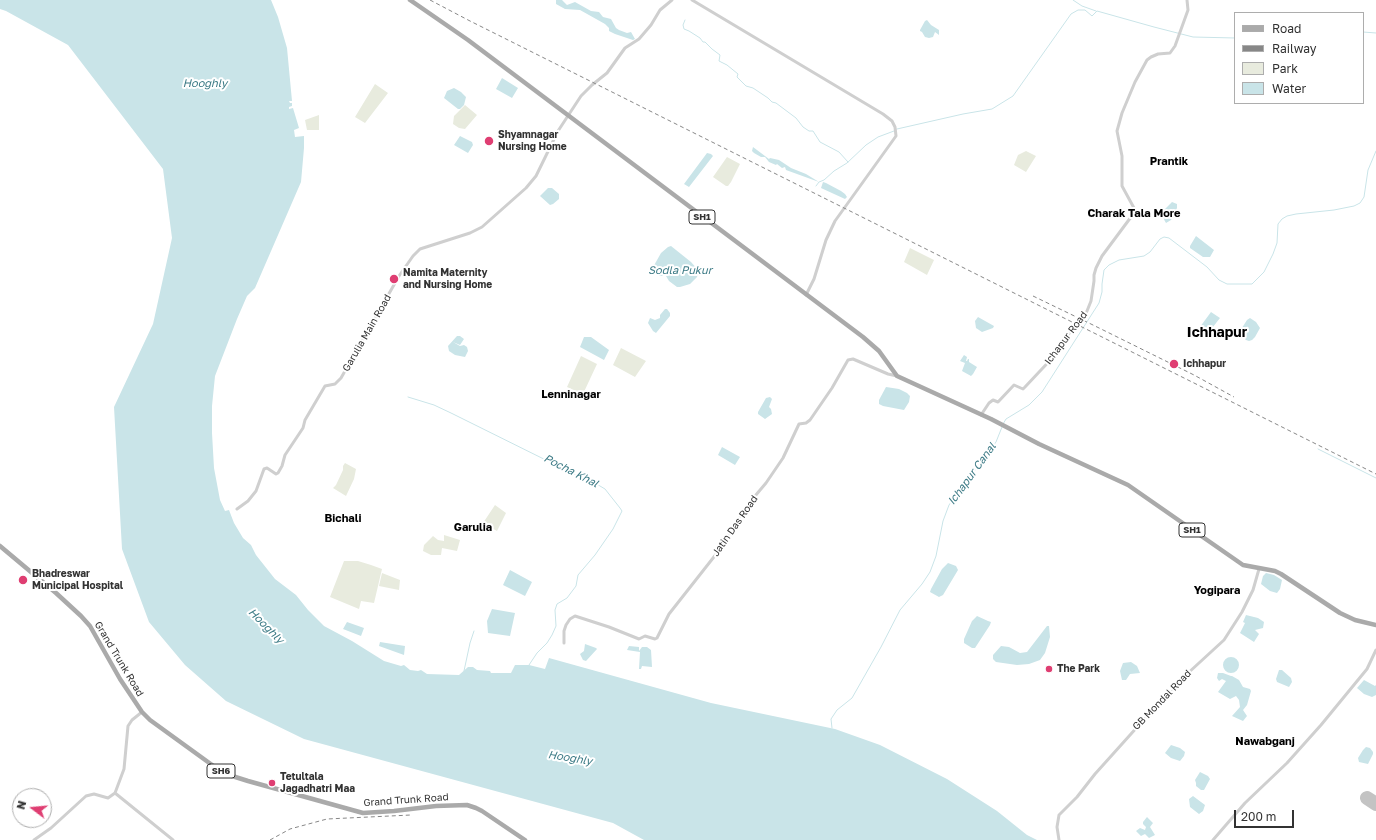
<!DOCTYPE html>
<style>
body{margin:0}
#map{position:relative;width:1376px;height:840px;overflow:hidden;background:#fff;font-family:"Golos Text",sans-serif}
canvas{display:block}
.legend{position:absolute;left:1234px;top:12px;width:130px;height:92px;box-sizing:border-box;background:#fff;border:1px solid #adadad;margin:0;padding:5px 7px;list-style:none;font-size:12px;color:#323232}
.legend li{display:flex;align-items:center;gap:8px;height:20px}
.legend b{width:20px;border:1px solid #adadad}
.north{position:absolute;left:12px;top:788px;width:40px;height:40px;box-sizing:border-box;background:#fff;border:1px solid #adadad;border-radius:50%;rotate:286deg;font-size:11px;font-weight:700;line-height:16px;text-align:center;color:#323232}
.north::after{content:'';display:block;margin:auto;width:14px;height:18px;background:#df3e72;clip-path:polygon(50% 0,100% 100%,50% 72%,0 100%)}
.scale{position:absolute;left:1234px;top:810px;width:60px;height:18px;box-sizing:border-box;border:2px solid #323232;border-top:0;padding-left:5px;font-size:12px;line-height:14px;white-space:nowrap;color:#323232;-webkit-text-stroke:3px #fff;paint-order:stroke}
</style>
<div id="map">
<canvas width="1376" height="840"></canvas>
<ul class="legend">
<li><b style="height:5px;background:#aaa"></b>Road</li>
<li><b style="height:5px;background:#878787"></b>Railway</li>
<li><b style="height:11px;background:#e8ebde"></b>Park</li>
<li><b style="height:11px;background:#c9e4e8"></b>Water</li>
</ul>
<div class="north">N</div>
<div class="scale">200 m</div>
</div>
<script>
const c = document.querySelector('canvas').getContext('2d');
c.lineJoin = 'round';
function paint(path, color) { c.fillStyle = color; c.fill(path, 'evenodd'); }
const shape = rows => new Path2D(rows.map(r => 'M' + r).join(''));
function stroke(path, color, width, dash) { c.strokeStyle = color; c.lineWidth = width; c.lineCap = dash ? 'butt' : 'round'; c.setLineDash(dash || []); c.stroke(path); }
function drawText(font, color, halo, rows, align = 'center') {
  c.font = font + ' "Golos Text",sans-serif'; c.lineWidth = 4; c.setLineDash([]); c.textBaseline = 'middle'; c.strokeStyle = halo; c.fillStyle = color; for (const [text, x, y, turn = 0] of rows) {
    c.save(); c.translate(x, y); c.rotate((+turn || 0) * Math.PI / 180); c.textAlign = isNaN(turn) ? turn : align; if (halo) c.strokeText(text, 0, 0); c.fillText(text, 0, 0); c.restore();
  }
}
const green = shape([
 [375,84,388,93,365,123,355,117],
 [465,105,477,115,465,129,459,128,453,124,454,116],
 [319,115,319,130,307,130,305,120],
 [1026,151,1036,156,1026,172,1014,165,1018,155],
 [727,157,740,164,731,182,728,186,726,186,713,177],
 [910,248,934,260,927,275,904,262],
 [621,348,646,361,635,377,613,365],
 [581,356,597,364,583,394,567,387],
 [345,463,356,469,354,479,346,496,333,488,336,485,343,470,343,466],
 [495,505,506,513,497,531,483,523],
 [444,535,460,540,457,551,442,548,441,555,431,555,423,551,424,545,433,536,438,540,444,541],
 [344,561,358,561,371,565,382,569,374,603,361,601,359,609,330,597],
 [382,573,400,580,399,590,379,586]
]);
const water = shape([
 [0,0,271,0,278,17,287,48,292,101,289,101,290,103,292,103,292,106,289,107,289,109,293,108,299,128,294,130,295,137,304,136,304,148,301,182,255,288,247,296,237,319,215,376,212,406,212,433,214,468,220,500,225,511,229,510,234,523,243,538,251,545,256,555,275,579,296,595,308,610,324,626,352,641,384,661,401,666,404,665,410,670,418,671,421,670,427,674,459,675,468,667,473,667,477,670,490,671,491,673,511,673,515,665,529,665,545,669,549,658,711,703,835,729,880,745,947,779,997,811,1027,835,1037,840,644,840,613,823,304,739,226,701,185,665,149,622,122,549,114,407,153,324,172,238,163,169,68,45,6,11,0,9],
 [556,0,562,0,567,5,575,2,591,11,599,12,603,17,611,19,616,28,619,30,627,33,631,32,635,39,633,40,615,34,609,31,609,28,605,24,580,10,565,9,556,4],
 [927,20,931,25,939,30,939,35,935,32,933,37,929,38,925,37,922,32,920,31,920,30,925,21],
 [502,78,518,88,512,98,496,89],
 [454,88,461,92,466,97,464,105,460,109,458,109,444,98,447,91],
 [460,136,472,142,473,145,468,153,454,145],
 [753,147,769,159,770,158,779,160,791,168,806,174,819,182,786,170,785,167,782,168,777,164,776,165,769,162,765,157,761,157,754,153,752,151],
 [707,153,711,154,713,156,689,187,684,184],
 [823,182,826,183,841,191,845,194,847,197,845,199,821,188],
 [548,188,552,188,559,194,559,199,553,204,550,205,540,196],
 [1172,202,1177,204,1177,208,1171,220,1166,223,1162,216,1165,209],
 [1196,236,1214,250,1210,257,1203,257,1190,248,1190,246],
 [671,246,691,262,699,271,697,277,690,284,680,287,677,287,669,281,666,276,660,276,655,274,652,269,661,253,668,247],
 [665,309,667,309,670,313,670,316,656,333,653,331,648,323,650,318,655,320,660,318,660,315],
 [1211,312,1220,318,1205,337,1197,331],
 [978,317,994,326,993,328,982,332,976,328,975,321],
 [1250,318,1256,322,1260,328,1255,337,1252,340,1249,341,1246,340,1240,334,1240,331,1247,320],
 [457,336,460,336,464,339,460,345,453,342,460,346,464,345,467,347,468,351,465,357,455,355,449,351,448,346],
 [584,337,591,337,609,350,604,360,580,347],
 [964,355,967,357,966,361,967,361,968,359,969,359,969,362,977,367,973,374,971,376,962,371,965,363,960,361],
 [886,387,899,389,907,393,910,396,909,402,904,410,883,406,879,404,879,400],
 [770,397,772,399,769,407,771,409,772,414,765,419,758,414,758,412,766,398],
 [722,447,740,457,735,465,718,455],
 [948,563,956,566,958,570,943,595,939,597,930,592,931,589,942,569],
 [510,570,532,582,525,596,503,585],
 [1266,573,1274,575,1282,580,1280,589,1277,593,1270,591,1261,584,1263,576],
 [492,609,515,613,510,636,488,633,487,621],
 [1246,615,1258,618,1264,622,1263,628,1255,630,1259,634,1254,642,1240,633,1245,623,1243,622],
 [977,616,988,621,991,622,990,625,975,648,972,648,964,643,964,639,972,621],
 [347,622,364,628,361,636,343,629],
 [1047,626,1049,626,1050,637,1045,653,1040,660,1029,664,1017,665,996,662,993,659,993,655,1001,646,1009,647,1020,653,1027,652],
 [380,642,405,646,404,655,379,646],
 [585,644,596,648,597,649,586,661,583,660,580,654,584,651],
 [629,646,639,647,639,651,642,647,647,647,651,650,652,667,642,666,641,669,639,669,640,652,627,650],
 '1223 665a8 8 0 1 1 16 0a8 8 0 1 1-16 0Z',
 [1131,662,1137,666,1140,673,1130,674,1126,680,1122,680,1120,671,1123,663],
 [1279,670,1282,670,1291,678,1292,682,1289,687,1277,682,1276,679],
 [1218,673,1223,673,1231,676,1232,676,1239,680,1243,687,1250,689,1251,691,1247,705,1243,710,1247,716,1243,721,1232,716,1240,707,1239,700,1236,696,1230,699,1218,692,1226,681,1222,679,1219,681,1217,678],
 [1364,680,1375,686,1376,685,1376,695,1372,697,1364,694,1357,688],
 [1171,745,1180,748,1185,752,1184,756,1180,761,1171,758,1165,753],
 [1366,747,1370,748,1373,752,1373,754,1368,764,1359,762,1358,758,1363,750],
 [1200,772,1208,776,1210,779,1204,790,1201,790,1196,786,1196,783,1195,780],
 [1193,796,1205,805,1203,811,1199,814,1190,807,1189,799],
 [1147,817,1153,823,1150,827,1155,835,1149,838,1145,834,1141,836,1136,831,1140,828,1145,830,1146,827,1143,824,1143,822]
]);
const stream = shape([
 [1073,0,1082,6,1096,11],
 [685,20,683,25,684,29,689,31,700,38,703,42,705,42,712,49,720,55,719,61,727,65,738,74,737,77,746,86,753,88,768,98,772,102,776,103,796,118,803,127,809,131,813,131,820,142,839,152,848,162],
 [1363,32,1376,33],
 [897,129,963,114,992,109,1013,96,1071,14,1078,10,1085,10,1092,16,1097,11,1154,27,1193,37,1235,38],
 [816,186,819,182,824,180,834,171,847,163,866,145,878,137,894,131],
 [408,397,434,405,451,413,572,473,595,483,605,489,620,508,622,511,613,529,595,555,578,575,576,586,567,598,557,604,555,610,556,626,552,635,547,643,537,653,529,665],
 [1003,424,1006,419,1029,405,1042,392,1099,303,1102,292,1102,284,1104,270,1109,265,1119,260,1144,256,1150,252,1160,239,1164,237,1169,238,1207,267,1219,280,1227,284,1252,284,1264,272,1273,254,1277,243,1278,224,1282,219,1287,216,1296,214,1334,210,1354,206,1360,203,1364,197,1368,170,1376,151],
 [1318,449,1376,478],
 [464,671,470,643,474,631],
 [832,728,831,719,837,710,852,698,881,647,900,610,922,584,930,572,936,556,943,521,949,505,996,442,1002,427]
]);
const runway = shape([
 [1367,798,1376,804]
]);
const minor = shape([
 [692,0,883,114,892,121,895,127,896,136,891,143,835,221,826,240,814,279,806,295],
 [981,415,989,403,993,400,998,402,1014,385,1023,389,1025,387,1056,354,1070,332,1077,327,1087,311,1091,301,1094,281,1094,275,1096,268,1102,256,1134,213,1134,208,1122,186,1122,156,1117,131,1122,113,1135,82,1147,60,1151,57,1158,54,1170,53,1175,46,1188,10,1187,0],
 [237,509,248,501,256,491,264,469,267,468,276,474,278,473,282,466,285,455,303,428,305,420,325,386,335,384,341,378,399,276,413,256,420,249,470,233,482,227,526,188,536,176,558,131,581,96,592,85,607,73,625,48,639,39,651,25,660,10,672,0],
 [564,643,564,631,566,625,570,619,575,616,609,627,639,639,645,636,655,639,657,638,669,614,717,553,750,502,766,483,783,458,799,424,806,423,810,420,832,388,848,360,853,359,888,374,897,376],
 [115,793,173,840],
 [34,840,51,828,86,796,94,794,108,798,115,793,124,769,128,726,132,720,142,712],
 [1059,840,1057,827,1059,815,1077,797,1095,774,1148,715,1176,688,1187,674,1224,640,1242,612,1253,590,1259,569],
 [1213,840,1245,803,1287,763,1321,725,1367,669,1376,650]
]);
const major = shape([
 [410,0,468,40,863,337,879,351,897,376,991,419,1039,444,1128,485,1243,565,1275,571,1281,574,1340,613,1355,620,1376,625],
 [0,546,56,593,81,616,90,626,120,679,142,712,150,720,219,770,229,775,248,781,363,813,394,811,436,806,467,805,476,808,482,811,525,840]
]);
const rail = shape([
 [430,0,470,21,1376,474],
 [1033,296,1093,325,1194,375,1234,397],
 [270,840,290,829,327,819,411,815]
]);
const markers = [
 [489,141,5,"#df3e72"],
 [394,279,5,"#df3e72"],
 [1174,364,5,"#df3e72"],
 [23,580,5,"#df3e72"],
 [1049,669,4,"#df3e72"],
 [272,783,4,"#df3e72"]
];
const shields = [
 [702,217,26],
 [1192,530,26],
 [221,771,28]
];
const shieldNames = [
 ["SH1",702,217],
 ["SH1",1192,530],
 ["SH6",221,771]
];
const poiNames = [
 ["Shyamnagar",498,135],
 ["Nursing Home",498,147],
 ["Namita Maternity",403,273],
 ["and Nursing Home",403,285],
 ["Ichhapur",1183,364],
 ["Bhadreswar",32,574],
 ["Municipal Hospital",32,586],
 ["The Park",1057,669],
 ["Tetultala",280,777],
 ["Jagadhatri Maa",280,789]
];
const streetNames = [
 ["Garulia Main Road",367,333,-60],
 ["Ichapur Road",1066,338,-53],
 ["Jatin Das Road",735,526,-55],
 ["Grand Trunk Road",119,659,59],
 ["GB Mondal Road",1162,700,-46],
 ["Grand Trunk Road",406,800,-4]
];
const waterNames = [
 ["Hooghly",205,84],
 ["Sodla Pukur",680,271],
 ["Pocha Khal",571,471,27],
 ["Ichapur Canal",972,474,-54],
 ["Hooghly",266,626,45],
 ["Hooghly",570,758,9]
];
const neighbourhoodNames = [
 ["Prantik",1169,162],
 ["Charak Tala More",1134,214],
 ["Lenninagar",571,395],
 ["Bichali",343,519],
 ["Garulia",473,528],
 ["Yogipara",1217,591],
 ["Nawabganj",1265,742]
];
const districtNames = [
 ["Ichhapur",1217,333]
];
paint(green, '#e8ebde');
paint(water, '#c9e4e8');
stroke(stream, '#c9e4e8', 1);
stroke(runway, '#c3c3c3', 14);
stroke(minor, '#cfcfcf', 3);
stroke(major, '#aaa', 4.5);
stroke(rail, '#878787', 1, [4, 3]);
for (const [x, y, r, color] of markers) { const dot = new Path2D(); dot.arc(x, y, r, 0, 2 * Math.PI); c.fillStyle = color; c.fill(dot); stroke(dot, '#fff', 1.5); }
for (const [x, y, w] of shields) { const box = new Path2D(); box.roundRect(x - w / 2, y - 7, w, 14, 3); c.fillStyle = '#fff'; c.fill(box); stroke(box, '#323232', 1); }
drawText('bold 9px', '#323232', null, shieldNames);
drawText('bold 10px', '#323232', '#fff', poiNames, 'left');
drawText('10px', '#323232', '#fff', streetNames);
drawText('italic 11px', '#3d7b86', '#fff', waterNames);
drawText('bold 11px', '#000', '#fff', neighbourhoodNames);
drawText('bold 14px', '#000', '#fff', districtNames);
</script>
